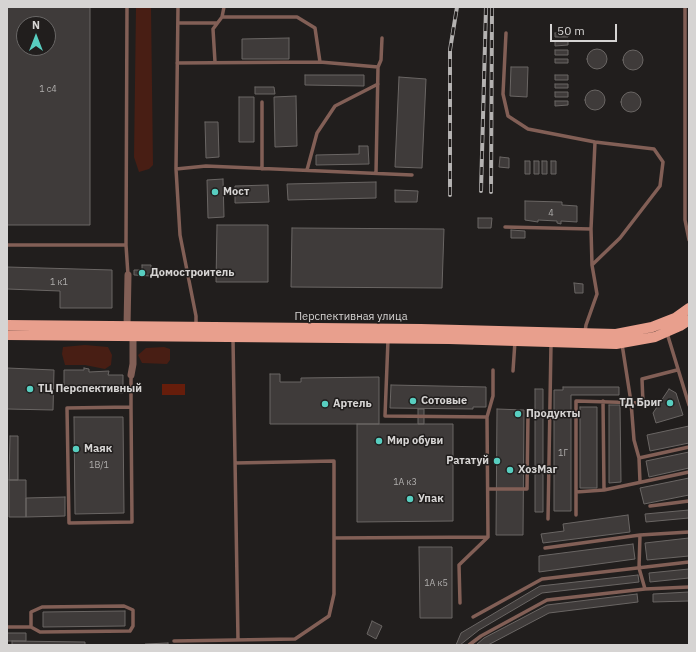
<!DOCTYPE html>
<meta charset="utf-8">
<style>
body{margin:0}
#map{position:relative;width:696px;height:652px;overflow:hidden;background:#211e1d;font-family:"IBM Plex Sans",sans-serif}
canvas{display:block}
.frame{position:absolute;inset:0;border:8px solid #d6d4d3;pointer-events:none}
.north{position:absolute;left:16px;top:16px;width:40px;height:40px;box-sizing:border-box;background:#211e1d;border:1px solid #696766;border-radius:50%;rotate:0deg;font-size:11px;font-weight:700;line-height:16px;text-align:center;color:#d6d4d3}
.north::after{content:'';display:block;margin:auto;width:14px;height:18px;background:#58cec0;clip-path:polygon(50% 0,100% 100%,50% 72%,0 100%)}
.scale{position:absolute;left:550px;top:24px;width:67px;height:18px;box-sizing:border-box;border:2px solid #d6d4d3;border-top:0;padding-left:5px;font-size:12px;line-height:14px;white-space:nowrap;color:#d6d4d3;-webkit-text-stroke:3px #211e1d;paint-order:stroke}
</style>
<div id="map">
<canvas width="696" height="652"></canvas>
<div class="frame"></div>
<div class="north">N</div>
<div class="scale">50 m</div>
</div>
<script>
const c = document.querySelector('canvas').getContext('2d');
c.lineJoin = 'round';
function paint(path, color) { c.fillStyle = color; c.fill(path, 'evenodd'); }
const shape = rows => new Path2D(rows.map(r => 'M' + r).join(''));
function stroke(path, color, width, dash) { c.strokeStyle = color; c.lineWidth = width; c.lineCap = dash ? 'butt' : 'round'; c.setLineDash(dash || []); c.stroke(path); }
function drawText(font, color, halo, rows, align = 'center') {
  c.font = font + ' "IBM Plex Sans",sans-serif'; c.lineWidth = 3; c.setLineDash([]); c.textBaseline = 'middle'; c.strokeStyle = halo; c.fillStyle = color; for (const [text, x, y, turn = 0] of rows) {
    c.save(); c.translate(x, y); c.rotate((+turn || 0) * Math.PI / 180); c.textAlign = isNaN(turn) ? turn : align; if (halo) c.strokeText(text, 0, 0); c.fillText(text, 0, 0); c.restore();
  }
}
const green = shape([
 [136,7,151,7,153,165,149,169,139,172,134,157],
 [85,345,108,347,112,355,111,365,105,369,85,365,65,365,62,354,63,347],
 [164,347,170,349,170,360,167,364,142,363,138,355,146,348]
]);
const water = shape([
 [162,384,185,384,185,395,162,395]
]);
const building = shape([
 [7,7,90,7,90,225,7,225,7,7],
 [24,24,48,24,48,48,24,48,24,24],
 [555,33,568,33,568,37,555,37,555,33],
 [289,38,289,59,242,59,242,39,289,38],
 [555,41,568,41,568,45,555,46,555,41],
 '587 59a10 10 0 1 1 20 0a10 10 0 1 1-20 0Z',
 '623 60a10 10 0 1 1 20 0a10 10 0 1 1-20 0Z',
 [555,50,568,50,568,55,555,55,555,50],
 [555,59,568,59,568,63,555,63,555,59],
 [511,67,528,67,527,97,510,96,511,67],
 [305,75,364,75,364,86,305,85,305,75],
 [555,75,568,75,568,80,555,80,555,75],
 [399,77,426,79,422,168,395,167,399,77],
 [555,84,568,84,568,88,555,88,555,84],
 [255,87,274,87,275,94,255,94,255,87],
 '585 100a10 10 0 1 1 20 0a10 10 0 1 1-20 0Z',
 '621 102a10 10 0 1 1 20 0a10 10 0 1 1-20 0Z',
 [555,92,568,92,568,97,555,97,555,92],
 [296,96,297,146,275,147,274,97,296,96],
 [239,97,254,97,254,142,239,142,239,97],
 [555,101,568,101,568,105,555,106,555,101],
 [205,122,218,122,219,157,206,158,205,122],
 [359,146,368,146,369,164,316,165,316,155,359,154,359,146],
 [500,157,509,158,509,168,499,167,500,157],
 [525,161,530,161,530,174,525,174,525,161],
 [534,161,539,161,539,174,534,174,534,161],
 [542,161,547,161,547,174,542,174,542,161],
 [551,161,556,161,556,174,551,174,551,161],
 [223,179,224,217,208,218,207,180,223,179],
 [376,182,376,198,288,200,287,184,376,182],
 [268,185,269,202,235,203,235,186,268,185],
 [395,190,418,191,417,202,395,202,395,190],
 [525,201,562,202,562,205,577,206,577,222,561,221,561,224,557,223,557,221,538,220,538,222,525,220,525,201],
 [478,218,492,218,491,228,478,228,478,218],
 [217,225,268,225,268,282,216,282,217,225],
 [292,228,444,229,442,288,291,287,292,228],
 [511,230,525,231,525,238,511,238,511,230],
 [142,265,151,265,151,276,134,275,134,270,142,270,142,265],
 [7,267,112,270,112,308,60,308,60,291,7,289,7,267],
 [574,283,583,284,583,293,575,293,574,283],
 [7,368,54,370,53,410,7,409,7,368],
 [84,368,89,369,89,372,109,371,108,375,123,375,123,393,84,390,84,388,64,387,64,370,84,370,84,368],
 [270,374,280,374,280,382,301,382,301,378,379,377,379,424,270,424,270,374],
 [391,385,486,387,486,407,473,407,473,409,390,408,391,385],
 [563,387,619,387,619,395,571,395,571,511,554,511,554,390,563,390,563,387],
 [535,389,543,389,543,512,535,512,535,389],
 [669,389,676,393,683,415,656,423,653,413,669,389],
 [609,405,620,405,621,482,609,483,609,405],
 [580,407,597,407,597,488,580,488,580,407],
 [418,409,424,409,424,424,418,424,418,409],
 [497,409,524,410,523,535,496,535,497,409],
 [74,417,123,417,124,513,75,514,74,417],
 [357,424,453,424,453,521,357,522,357,424],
 [689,426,689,443,650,451,647,435,689,426],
 [10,436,18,436,18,480,9,480,10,436],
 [689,452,689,468,649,477,646,461,689,452],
 [689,478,689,495,644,504,640,488,689,478],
 [9,480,26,480,26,517,9,517,9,480],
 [65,497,65,516,26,517,26,498,65,497],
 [689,510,689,518,646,522,645,514,689,510],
 [628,515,630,532,543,543,541,534,564,531,563,524,628,515],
 [689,538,689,556,647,560,645,543,689,538],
 [633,544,635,559,539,572,539,556,633,544],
 [419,547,452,547,452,618,420,618,419,547],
 [689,569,689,578,650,582,649,573,689,569],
 [638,575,639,582,542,593,479,630,460,645,456,645,461,633,540,586,638,575],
 [689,592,689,601,653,602,653,594,689,592],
 [637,594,638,602,549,613,488,645,476,645,484,638,547,605,637,594],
 [125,611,125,626,43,627,43,612,125,611],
 [372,621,382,626,376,639,367,634,372,621],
 [7,633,26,633,26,641,7,641,7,633],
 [12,641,85,642,85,645,12,645,12,641],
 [168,643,168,645,145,645,145,644,168,643]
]);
const lane = shape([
 [127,7,126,245,128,275],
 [178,7,176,169,180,235,196,316,196,326],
 [685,7,685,220,689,240],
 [222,17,224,7],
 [178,23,217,23],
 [506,33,503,94,508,116,528,129,595,142,654,149,663,162,660,186,620,238,592,265],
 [215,62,213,29,222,17,297,17,315,28,320,62],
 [177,63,320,62,378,67],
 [262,102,262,169],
 [176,169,206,166,412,175],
 [307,170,317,133,335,106,378,84],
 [376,173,378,67,381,60,382,38],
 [505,227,591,229],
 [7,245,126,245],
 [585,332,586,325,597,294,592,265,591,229,595,142],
 [667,333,689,405],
 [233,339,238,640],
 [388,340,385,416,487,417],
 [622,344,631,402,634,440,639,458,640,482],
 [513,371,515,341],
 [131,375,131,407,132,522,69,523,67,408,131,407],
 [603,401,604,490],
 [639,458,689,447],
 [488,489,527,489,528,414],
 [576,492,604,490,689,472],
 [650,506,689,501],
 [576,515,576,401,643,403,642,379,677,370],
 [548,519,551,344],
 [640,535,639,568,645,589],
 [334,538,488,537],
 [545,548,640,535,689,532],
 [460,603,459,565,488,537,487,417,493,396,493,370],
 [473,617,542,579,689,562],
 [7,627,31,627,40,632,130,631,133,626,133,610,124,606,42,607,31,612,31,627],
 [174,641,295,639,329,616,334,594,334,461,235,463],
 [469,645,481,636,547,600,645,589,689,587]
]);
const street = shape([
 [128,275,127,327,133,337,133,364,131,375]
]);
const primary = shape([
 [7,325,421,329,616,334,652,327,675,318,689,308],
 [7,335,449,339,616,344,655,337,680,326,689,320]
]);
const rail = shape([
 [481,191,486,7],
 [491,192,492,7],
 [450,195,450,50,457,7]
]);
const markers = [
 [215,192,4,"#58cec0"],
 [142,273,4,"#58cec0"],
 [30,389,4,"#58cec0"],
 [413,401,4,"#58cec0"],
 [670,403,4,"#58cec0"],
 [325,404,4,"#58cec0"],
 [518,414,4,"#58cec0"],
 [379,441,4,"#58cec0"],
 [76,449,4,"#58cec0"],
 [497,461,4,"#58cec0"],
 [510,470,4,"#58cec0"],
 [410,499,4,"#58cec0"]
];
const numberNames = [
 ["1 с4",48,89],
 ["4",551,213],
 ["1 к1",59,282],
 ["1Г",563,453],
 ["1В/1",99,465],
 ["1А к3",405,482],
 ["1А к5",436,583]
];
const poiNames = [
 ["Мост",223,192],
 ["Домостроитель",150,273],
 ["ТЦ Перспективный",38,389],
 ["Сотовые",421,401],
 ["ТД Бриг",662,403,"right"],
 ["Артель",333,404],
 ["Продукты",526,414],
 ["Мир обуви",387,441],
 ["Маяк",84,449],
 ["Рататуй",489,461,"right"],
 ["ХозМаг",518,470],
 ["Упак",418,499]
];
const streetNames = [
 ["Перспективная улица",351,317]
];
paint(green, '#481e14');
paint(water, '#661d0b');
paint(building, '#3f3b3a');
stroke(building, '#6a6664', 1);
stroke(lane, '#825f56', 3.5);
stroke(street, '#825f56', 7);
stroke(primary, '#e89f8d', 10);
stroke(rail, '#b4b2b1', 4);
stroke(rail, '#211e1d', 2.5, [8]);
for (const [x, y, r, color] of markers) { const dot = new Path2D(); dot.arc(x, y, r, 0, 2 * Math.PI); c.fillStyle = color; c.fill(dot); stroke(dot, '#211e1d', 1.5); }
drawText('9px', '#b0aead', null, numberNames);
drawText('bold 11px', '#d6d4d3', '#211e1d', poiNames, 'left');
drawText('11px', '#d6d4d3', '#211e1d', streetNames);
</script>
